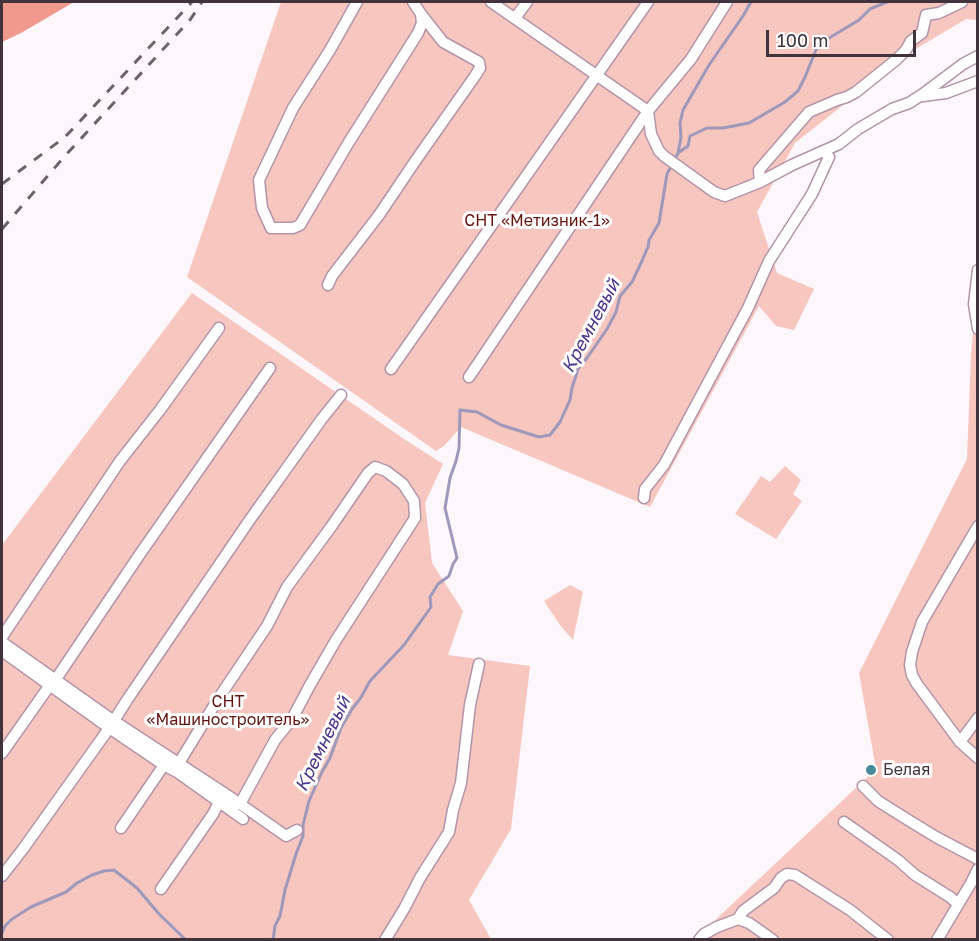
<!DOCTYPE html>
<meta charset="utf-8">
<style>
body{margin:0}
#map{position:relative;width:979px;height:941px;overflow:hidden;background:#fdf6fb;font-family:"Golos Text",sans-serif}
canvas{display:block}
.frame{position:absolute;inset:0;border:3px solid #40333c;pointer-events:none}
.scale{position:absolute;left:766px;top:30px;width:150px;height:27px;box-sizing:border-box;border:3px solid #40333c;border-top:0;padding-left:8px;font-size:18px;line-height:21px;white-space:nowrap;color:#40333c;-webkit-text-stroke:4px #fff;paint-order:stroke}
</style>
<div id="map">
<canvas width="979" height="941"></canvas>
<div class="frame"></div>
<div class="scale">100 m</div>
</div>
<script>
const c = document.querySelector('canvas').getContext('2d');
c.lineJoin = 'round';
function paint(path, color) { c.fillStyle = color; c.fill(path, 'evenodd'); }
const shape = rows => new Path2D(rows.map(r => 'M' + r).join(''));
function stroke(path, color, width, dash) { c.strokeStyle = color; c.lineWidth = width; c.lineCap = dash ? 'butt' : 'round'; c.setLineDash(dash || []); c.stroke(path); }
function drawText(font, color, halo, rows, align = 'center') {
  c.font = font + ' "Golos Text",sans-serif'; c.lineWidth = 6; c.setLineDash([]); c.textBaseline = 'middle'; c.strokeStyle = halo; c.fillStyle = color; for (const [text, x, y, turn = 0] of rows) {
    c.save(); c.translate(x, y); c.rotate((+turn || 0) * Math.PI / 180); c.textAlign = isNaN(turn) ? turn : align; if (halo) c.strokeText(text, 0, 0); c.fillText(text, 0, 0); c.restore();
  }
}
const green = shape([
 [281,2,977,2,977,20,966,19,909,53,795,143,757,212,777,273,814,289,794,330,776,326,759,306,650,507,461,427,444,446,436,451,187,277],
 [977,291,977,939,694,940,876,769,859,673,967,459,971,354],
 [192,293,404,439,443,464,425,503,432,563,463,611,448,655,530,666,511,829,469,900,491,939,2,939,2,545],
 [785,466,801,480,793,494,802,501,776,539,735,514,761,476,770,482],
 [570,585,583,592,573,640,560,625,544,601]
]);
const forest = shape([
 [2,2,74,2,21,33,2,42]
]);
const stream = shape([
 [678,153,681,137,680,123,683,110,709,65,743,16,751,2],
 [2,933,5,926,12,919,31,907,66,892,77,883,92,875,104,871,114,870,137,888,159,914,186,940],
 [273,940,275,926,280,916,285,890,296,854,303,836,303,825,309,801,322,772,330,758,341,728,352,709,360,699,370,681,404,645,431,607,430,597,438,584,449,576,453,564,457,558,445,508,450,478,456,461,459,448,460,410,477,412,501,425,539,437,550,435,560,422,570,400,572,388,578,369,587,358,607,329,616,312,620,296,632,282,641,263,648,247,649,240,659,223,667,174,678,153,688,146,690,136,707,128,723,128,749,123,785,102,798,91,805,77,816,50,829,38,859,20,870,9,887,2]
]);
const minor = shape([
 [357,2,330,50,293,108,259,180,262,208,271,228,293,228,300,225,349,142,418,33,422,23,421,14],
 [491,2,648,111,651,134,659,151,664,156,714,192,725,196,760,182,792,165,839,144,858,129,892,109,909,103,923,94,963,64,978,56],
 [515,18,527,2],
 [923,96,946,93,978,81],
 [760,182,759,170,809,112,837,100,847,97,856,92,896,60,906,50,911,41,922,33,926,15,939,13,962,2],
 [978,270,974,304,978,329],
 [328,285,332,276,379,215,416,160,475,76,480,68,479,62,443,42,421,14,413,2],
 [391,369,648,2],
 [469,377,648,111,691,59,727,2],
 [644,498,645,489,664,465,688,420,748,308,769,261,812,194,829,157,824,151],
 [2,637,120,461,160,410,219,328],
 [2,642,114,721,233,799,286,836,297,830],
 [2,651,105,725,164,765,177,772,243,819],
 [978,718,960,742,978,758],
 [960,742,917,684,912,675,910,665,912,652,922,622,978,526],
 [2,753,50,685,56,679,140,554,270,368],
 [863,786,878,801,905,818,936,837,978,859],
 [844,822,898,860,915,875,950,897,958,904],
 [121,828,164,765,179,763,218,699,267,626,287,587,331,527,368,473,375,467,386,471,403,484,414,501,415,518,336,640,310,685,292,719,275,740,240,804,219,802,213,814,161,889],
 [2,876,23,849,110,727,127,700,249,521,321,420,341,395],
 [738,919,743,911,774,888,781,878,787,874,795,875,850,910,888,940],
 [385,940,404,909,420,878,449,832,453,810,461,783,470,705,479,664],
 [699,940,704,934,717,927,738,919,749,923,773,940],
 [937,940,971,883,978,869]
]);
const rail = shape([
 [2,184,65,137,192,2],
 [2,229,64,157,190,20,202,2]
]);
const markers = [
 [871,770,6,"#478a99"]
];
const parkNames = [
 ["СНТ «Метизник-1»",537,221],
 ["СНТ",228,702],
 ["«Машиностроитель»",228,720]
];
const poiNames = [
 ["Белая",883,770]
];
const waterNames = [
 ["Кремневый",591,326,-62],
 ["Кремневый",323,744,-64]
];
paint(green, '#f7c6bf');
paint(forest, '#f2998e');
stroke(stream, '#9e98bb', 3);
stroke(minor, '#b394a9', 13);
stroke(minor, '#fff', 10);
stroke(rail, '#6d626a', 3, [10, 10]);
for (const [x, y, r, color] of markers) { const dot = new Path2D(); dot.arc(x, y, r, 0, 2 * Math.PI); c.fillStyle = color; c.fill(dot); stroke(dot, '#fff', 2); }
drawText('16px', '#621410', '#fff', parkNames);
drawText('16px', '#40333c', '#fff', poiNames, 'left');
drawText('italic 18px', '#49368e', '#fff', waterNames);
</script>
